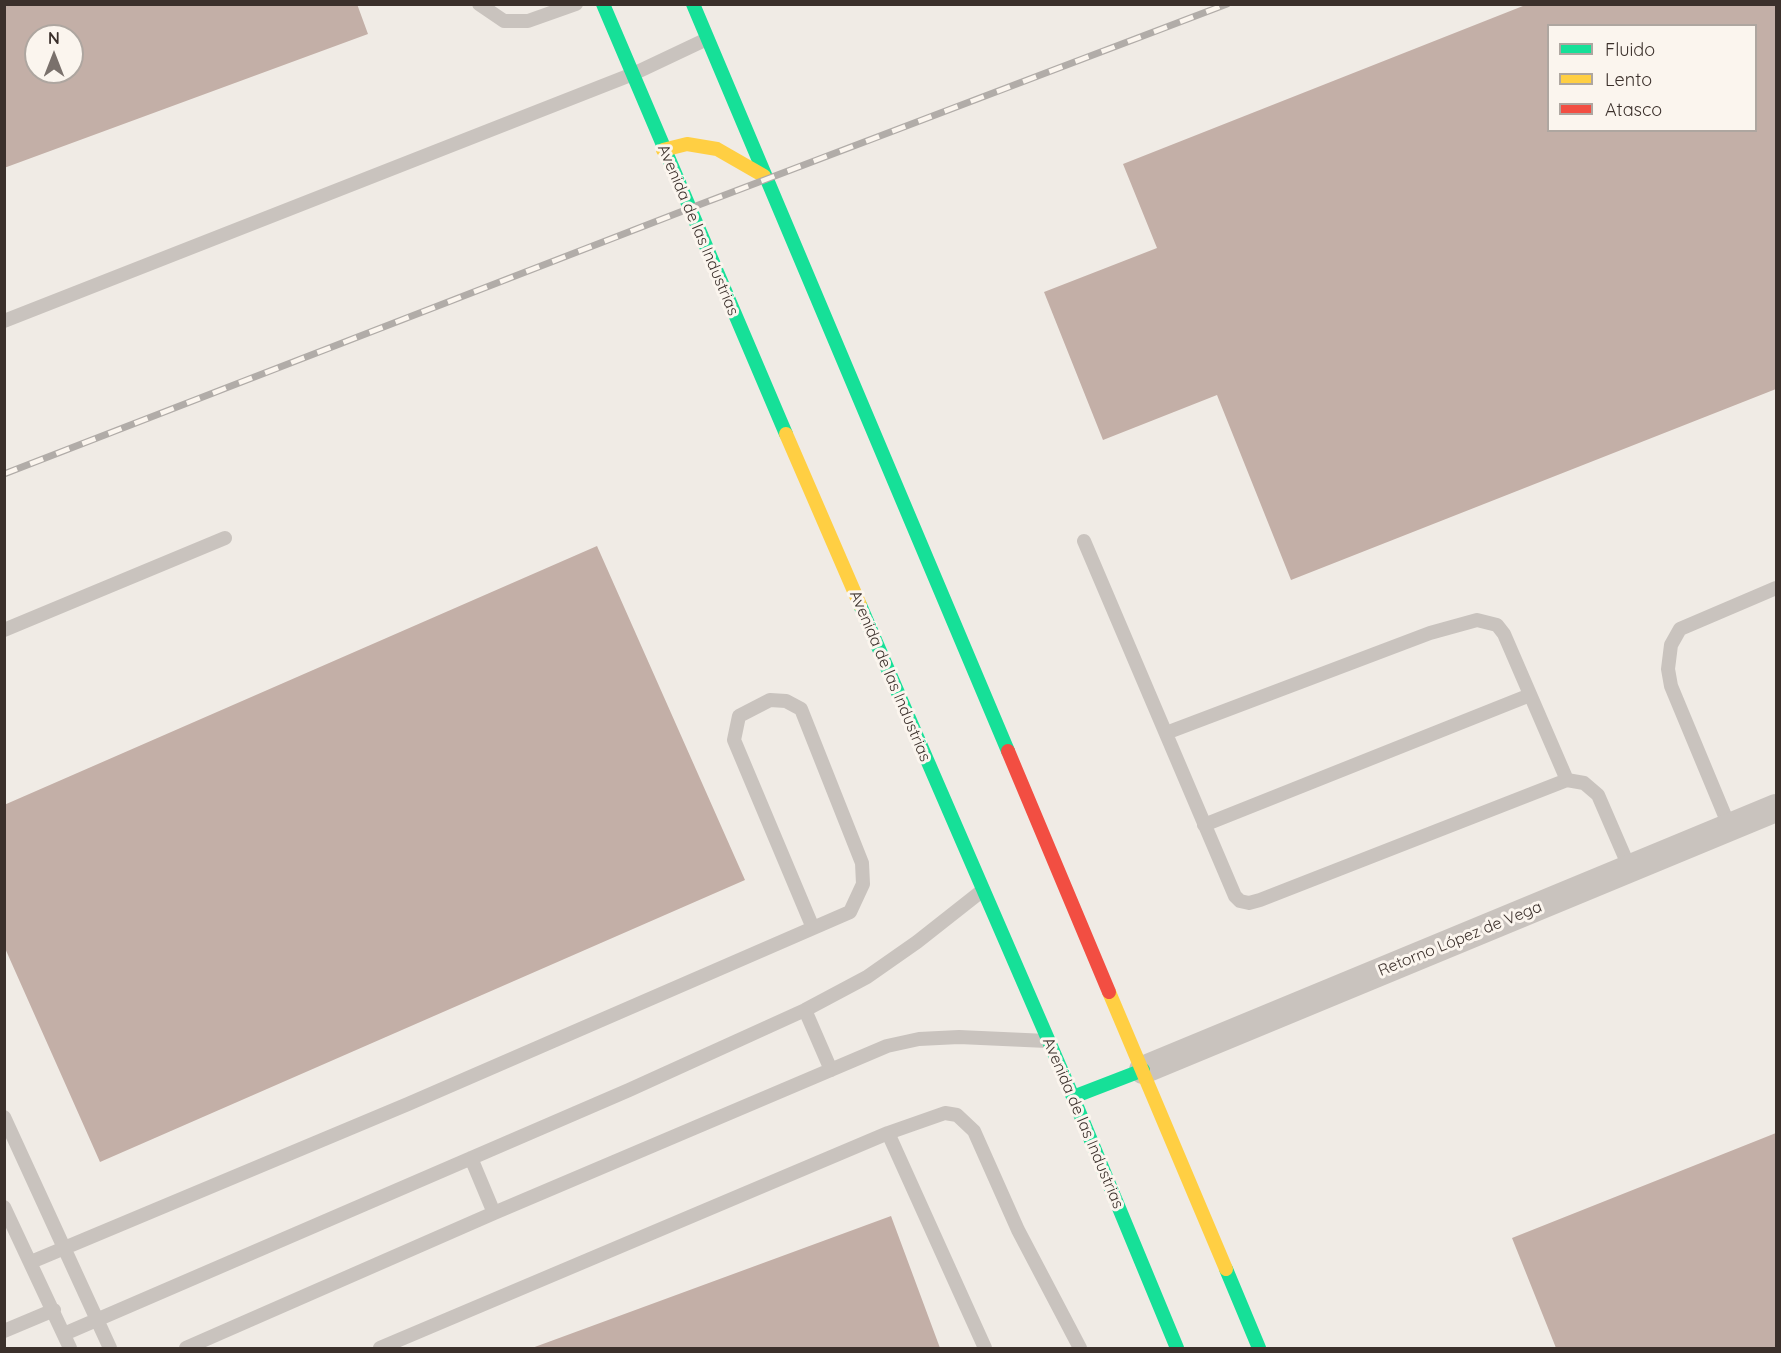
<!DOCTYPE html>
<meta charset="utf-8">
<style>
body{margin:0}
#map{position:relative;width:1781px;height:1353px;overflow:hidden;background:#f0ebe5;font-family:Quicksand,sans-serif}
canvas{display:block}
.frame{position:absolute;inset:0;border:6px solid #3b302b;pointer-events:none}
.legend{position:absolute;left:1547px;top:24px;width:210px;height:108px;box-sizing:border-box;background:#fbf5ee;border:2px solid #aea6a0;margin:0;padding:8px 10px;list-style:none;font-size:18px;color:#3b302b}
.legend li{display:flex;align-items:center;gap:12px;height:30px}
.legend b{width:30px;border:2px solid #aea6a0}
.north{position:absolute;left:24px;top:24px;width:60px;height:60px;box-sizing:border-box;background:#fbf5ee;border:2px solid #aea6a0;border-radius:50%;rotate:0deg;font-size:16px;font-weight:700;line-height:24px;text-align:center;color:#3b302b}
.north::after{content:'';display:block;margin:auto;width:21px;height:27px;background:#7a716c;clip-path:polygon(50% 0,100% 100%,50% 72%,0 100%)}
</style>
<div id="map">
<canvas width="1781" height="1353"></canvas>
<div class="frame"></div>
<ul class="legend">
<li><b style="height:8px;background:#16e098"></b>Fluido</li>
<li><b style="height:8px;background:#ffcf43"></b>Lento</li>
<li><b style="height:8px;background:#f24e42"></b>Atasco</li>
</ul>
<div class="north">N</div>
</div>
<script>
const c = document.querySelector('canvas').getContext('2d');
c.lineJoin = 'round';
function paint(path, color) { c.fillStyle = color; c.fill(path, 'evenodd'); }
const shape = rows => new Path2D(rows.map(r => 'M' + r).join(''));
function stroke(path, color, width, dash) { c.strokeStyle = color; c.lineWidth = width; c.lineCap = dash ? 'butt' : 'round'; c.setLineDash(dash || []); c.stroke(path); }
function drawText(font, color, halo, rows, align = 'center') {
  c.font = font + ' Quicksand,sans-serif'; c.lineWidth = 6; c.setLineDash([]); c.textBaseline = 'middle'; c.strokeStyle = halo; c.fillStyle = color; for (const [text, x, y, turn = 0] of rows) {
    c.save(); c.translate(x, y); c.rotate((+turn || 0) * Math.PI / 180); c.textAlign = isNaN(turn) ? turn : align; if (halo) c.strokeText(text, 0, 0); c.fillText(text, 0, 0); c.restore();
  }
}
const building = shape([
 [4,4,357,4,368,34,4,168],
 [36,36,72,36,72,72,36,72],
 [1528,4,1776,4,1776,389,1291,580,1217,395,1103,440,1044,292,1157,248,1123,164],
 [1548,26,1756,26,1756,130,1548,130],
 [597,546,745,880,100,1162,4,946,4,805],
 [1776,1133,1776,1348,1556,1348,1512,1238],
 [891,1216,940,1348,532,1348]
]);
const lane = shape([
 [479,4,504,21,528,21,576,4],
 [4,321,633,74,707,39],
 [1084,541,1235,896,1240,901,1249,903,1260,900,1567,780,1584,783,1598,795,1630,869],
 [4,630,225,538],
 [1166,733,1430,633,1477,620,1497,625,1504,634,1567,780],
 [1204,825,1530,695],
 [1730,828,1671,686,1668,669,1671,645,1680,629,1776,588],
 [805,1010,831,1070],
 [4,1117,110,1348],
 [888,1133,985,1348],
 [471,1158,494,1213],
 [4,1207,70,1348],
 [31,1262,408,1104,850,912,863,884,862,863,801,709,786,701,770,700,739,716,734,740,813,928],
 [4,1331,54,1310],
 [64,1334,629,1090,805,1010,867,977,917,942,983,890],
 [186,1348,494,1213,887,1046,919,1039,959,1037,1047,1041],
 [380,1348,888,1133,945,1113,957,1115,974,1131,1018,1230,1080,1348]
]);
const street = shape([
 [1143,1070,1776,808]
]);
const fast = shape([
 [603,4,786,434],
 [693,4,1008,751],
 [860,605,1073,1097,1177,1348],
 [1073,1097,1143,1070],
 [1226,1269,1259,1348]
]);
const slow = shape([
 [663,150,687,144,717,149,764,176],
 [786,434,860,605],
 [1109,992,1226,1269]
]);
const jam = shape([
 [1008,751,1109,992]
]);
const rail = shape([
 [4,474,688,209,1227,4]
]);
const streetNames = [
 ["Avenida de las Industrias",698,230,67],
 ["Avenida de las Industrias",890,676,67],
 ["Retorno López de Vega",1460,939,-22],
 ["Avenida de las Industrias",1083,1123,67]
];
paint(building, '#c3afa7');
stroke(lane, '#c9c3be', 14);
stroke(street, '#c9c3be', 28);
stroke(fast, '#16e098', 14);
stroke(slow, '#ffcf43', 14);
stroke(jam, '#f24e42', 14);
stroke(rail, '#b1aca8', 7);
stroke(rail, '#fbf5ee', 4.5, [14]);
drawText('16px', '#3b302b', '#fbf5ee', streetNames);
</script>
